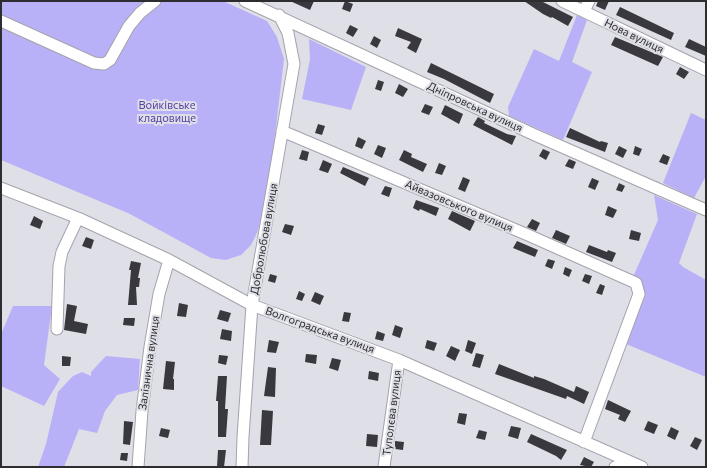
<!DOCTYPE html>
<meta charset="utf-8">
<style>
body{margin:0}
#map{position:relative;width:707px;height:468px;overflow:hidden;background:#dfdfe7;font-family:Commissioner,sans-serif}
canvas{display:block}
.frame{position:absolute;inset:0;border:2px solid #2d2d30;pointer-events:none}
</style>
<div id="map">
<canvas width="707" height="468"></canvas>
<div class="frame"></div>
</div>
<script>
const c = document.querySelector('canvas').getContext('2d');
c.lineJoin = 'round';
function paint(path, color) { c.fillStyle = color; c.fill(path, 'evenodd'); }
const shape = rows => new Path2D(rows.map(r => 'M' + r).join(''));
function stroke(path, color, width, dash) { c.strokeStyle = color; c.lineWidth = width; c.lineCap = dash ? 'butt' : 'round'; c.setLineDash(dash || []); c.stroke(path); }
function drawText(font, color, halo, rows, align = 'center') {
  c.font = font + ' Commissioner,sans-serif'; c.lineWidth = 4; c.setLineDash([]); c.textBaseline = 'middle'; c.strokeStyle = halo; c.fillStyle = color; for (const [text, x, y, turn = 0] of rows) {
    c.save(); c.translate(x, y); c.rotate((+turn || 0) * Math.PI / 180); c.textAlign = isNaN(turn) ? turn : align; if (halo) c.strokeText(text, 0, 0); c.fillText(text, 0, 0); c.restore();
  }
}
const green = shape([
 [1,1,223,1,267,21,277,37,284,59,274,144,263,215,257,233,251,245,241,255,226,260,211,258,130,214,1,160],
 [577,15,587,20,572,62,592,72,563,140,509,116,508,107,534,49,559,61],
 [309,39,366,67,351,110,302,99,310,59],
 [691,113,706,120,706,176,694,198,663,183],
 [654,195,697,214,679,263,683,267,706,280,706,377,626,344,639,311,643,295,633,277,658,220],
 [13,306,52,306,44,365,60,379,44,406,1,386,1,334],
 [106,356,140,359,138,390,117,395,105,411,97,433,79,429,64,467,38,467,46,444,58,392,73,376,82,372,91,376,91,372]
]);
const building = shape([
 [290,1,314,1,310,10],
 [345,1,353,4,350,12,342,9],
 [524,1,541,1,573,17,568,26,552,17,551,18,543,14],
 [598,1,609,1,605,10,596,6],
 [620,7,674,33,671,40,616,15],
 [350,25,358,29,353,37,346,33],
 [398,28,422,39,416,53,407,48,411,42,395,36],
 [374,36,381,40,377,48,370,44],
 [615,37,663,57,658,66,611,45],
 [689,39,706,47,706,56,685,47],
 [431,63,494,94,490,103,444,79,427,72],
 [680,67,689,72,684,79,676,74],
 [378,80,384,82,381,91,375,89],
 [399,84,408,89,403,97,395,93],
 [425,104,433,107,429,115,421,112],
 [445,105,463,114,459,124,441,114],
 [478,117,485,121,484,123,507,134,516,136,512,145,473,125],
 [318,124,325,126,322,135,315,133],
 [570,128,600,142,601,141,608,143,605,152,566,137],
 [358,137,366,141,362,149,355,146],
 [378,145,386,148,382,158,374,154],
 [619,146,627,150,623,158,615,154],
 [635,146,642,149,639,156,633,154],
 [543,149,550,152,546,160,539,156],
 [302,150,309,152,307,161,299,159],
 [404,150,412,154,411,157,427,164,423,172,399,160],
 [663,154,670,157,667,165,659,162],
 [569,159,576,162,573,169,565,166],
 [323,160,332,164,328,173,319,170],
 [439,163,446,166,442,175,435,173],
 [343,167,369,178,365,186,340,173],
 [463,177,470,180,465,192,458,189],
 [592,178,599,181,595,190,588,187],
 [619,183,625,186,622,192,616,190],
 [385,186,392,188,389,197,381,194],
 [416,200,439,208,436,216,420,209,419,211,413,208],
 [608,206,617,210,613,218,605,215],
 [452,211,475,221,470,231,448,219],
 [34,216,43,221,40,229,30,225],
 [532,219,540,223,536,231,527,227],
 [285,224,294,226,291,235,282,232],
 [556,230,570,236,566,244,552,238],
 [631,230,641,233,639,241,629,239],
 [86,237,94,240,91,249,82,246],
 [517,241,538,250,535,257,513,248],
 [589,245,607,252,608,250,616,253,612,262,586,252],
 [548,259,555,261,552,269,545,266],
 [131,261,141,263,138,278,140,278,139,287,136,287,137,305,128,305,131,270,129,270],
 [565,267,572,270,569,277,563,274],
 [270,274,277,276,275,283,268,281],
 [585,274,592,276,589,284,582,281],
 [600,284,605,286,602,295,596,293],
 [299,291,305,294,302,301,296,299],
 [315,292,324,296,320,305,311,301],
 [179,303,188,305,186,317,177,316],
 [67,304,77,306,74,321,88,324,86,334,64,330],
 [220,310,231,313,228,322,217,319],
 [344,312,351,313,349,322,342,321],
 [124,318,135,318,134,326,123,325],
 [395,325,403,328,400,338,392,335],
 [222,329,232,331,231,341,220,339],
 [377,331,385,334,383,341,375,339],
 [269,340,279,342,276,353,267,352],
 [427,340,437,343,434,351,425,348],
 [468,340,476,343,472,354,465,351],
 [451,346,460,350,455,361,446,356],
 [476,353,484,355,480,368,472,366],
 [306,354,317,355,316,364,305,362],
 [219,355,228,356,226,365,218,363],
 [62,356,71,357,70,366,62,366],
 [332,358,341,360,338,371,329,368],
 [166,361,175,362,173,379,174,379,174,390,163,389],
 [499,364,534,378,534,376,544,379,574,392,576,386,589,392,584,404,567,396,566,399,495,374],
 [268,367,276,368,275,397,264,396],
 [369,371,379,373,378,381,368,379],
 [218,376,227,376,225,409,228,409,226,437,218,437,218,401,216,401],
 [608,400,631,411,625,422,618,419,620,415,605,409],
 [262,410,273,411,271,445,260,445],
 [459,413,467,414,465,425,457,423],
 [124,421,133,422,130,445,123,444],
 [648,421,658,425,654,434,644,430],
 [511,426,521,428,518,439,508,436],
 [671,427,679,431,675,440,667,436],
 [161,428,170,430,168,438,159,436],
 [479,430,487,432,485,440,476,438],
 [367,434,378,435,377,447,366,446],
 [531,434,567,450,561,460,556,456,527,442],
 [695,437,702,440,697,450,690,446],
 [395,441,404,442,403,450,395,449],
 [218,450,226,450,224,467,217,467],
 [121,453,128,453,127,461,120,460],
 [584,457,594,462,591,467,580,465]
]);
const minor = shape([
 [245,1,535,135,706,210],
 [562,1,706,70],
 [584,11,589,1],
 [1,21,94,63,104,64,110,60,129,26,140,13,155,1],
 [282,131,528,235,636,283,639,294,584,442],
 [1,188,78,218,169,260,252,305,399,360,642,467],
 [57,329,59,266,62,252,78,218],
 [138,467,142,411,150,347,159,294,169,260],
 [242,467,243,437,252,305,294,64,288,33,279,15],
 [384,467,399,360],
 [615,467,630,462]
]);
const streetNames = [
 ["Нова вулиця",634,36,26],
 ["Дніпровська вулиця",475,107,25],
 ["Айвазовського вулиця",459,206,23],
 ["Добролюбова вулиця",264,239,-80],
 ["Волгоградська вулиця",320,330,20],
 ["Залізнична вулиця",149,363,-82],
 ["Туполєва вулиця",392,413,-83]
];
const parkNames = [
 ["Войківське",167,105],
 ["кладовище",167,118]
];
paint(green, '#b8b1f8');
paint(building, '#39383f');
stroke(minor, '#a4a3ab', 13);
stroke(minor, '#fff', 11);
drawText('11px', '#2d2d30', '#dfdfe7', streetNames);
drawText('11px', '#5541a3', '#dfdfe7', parkNames);
</script>
